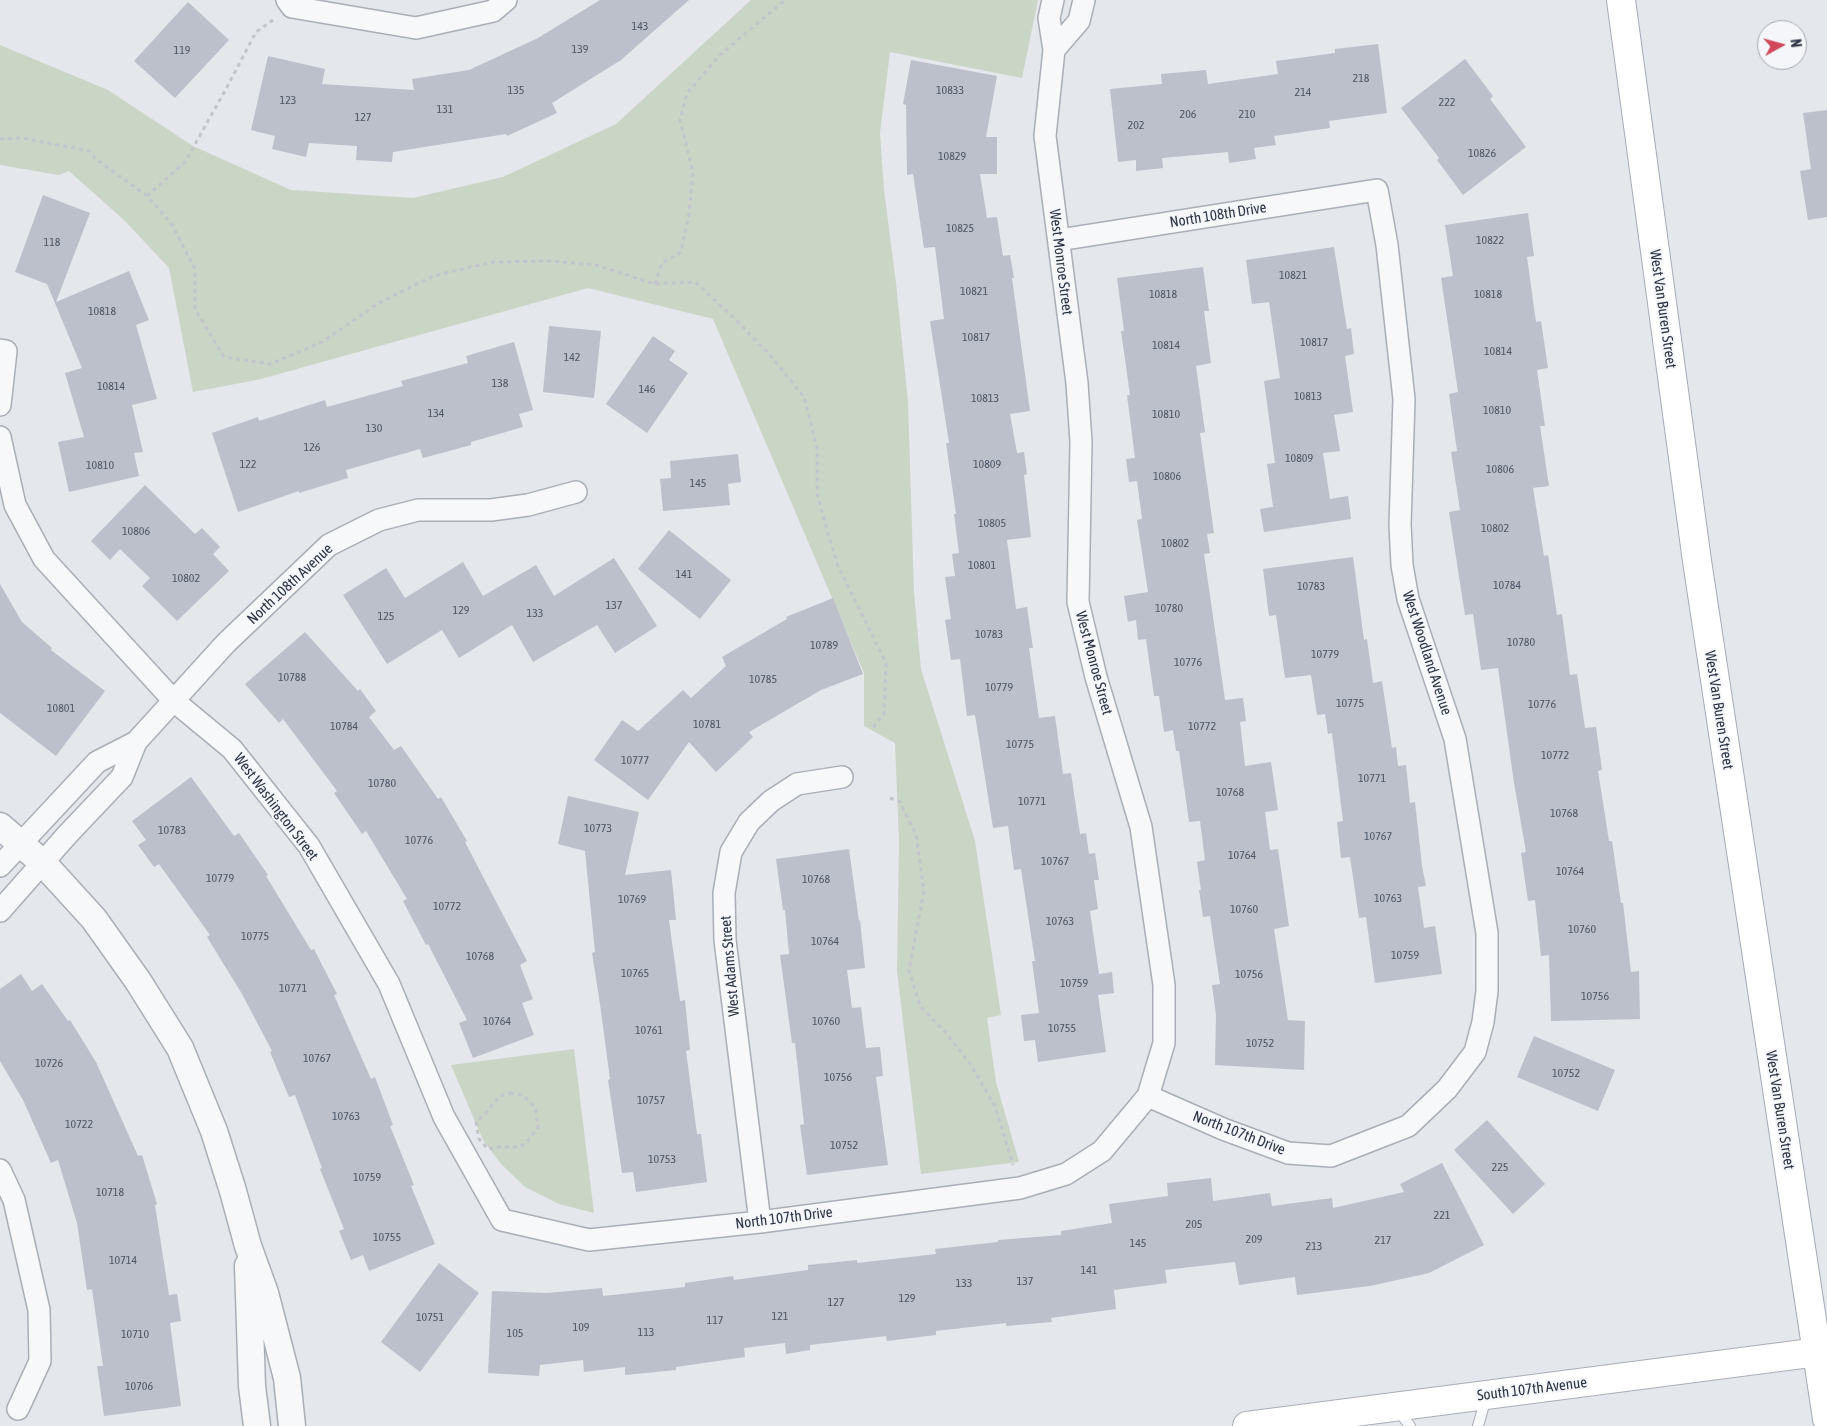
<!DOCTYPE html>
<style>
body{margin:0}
#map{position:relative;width:1827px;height:1426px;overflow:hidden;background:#e4e7ec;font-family:"Asap Condensed",sans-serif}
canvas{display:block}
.north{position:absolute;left:1757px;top:20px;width:50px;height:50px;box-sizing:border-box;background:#f4f6f9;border:1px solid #a4a8b1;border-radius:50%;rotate:83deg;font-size:14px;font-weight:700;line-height:20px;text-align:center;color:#2b3445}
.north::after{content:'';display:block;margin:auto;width:18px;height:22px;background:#d1495b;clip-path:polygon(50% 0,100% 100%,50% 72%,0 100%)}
</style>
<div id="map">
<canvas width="1827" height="1426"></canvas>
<div class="north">N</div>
</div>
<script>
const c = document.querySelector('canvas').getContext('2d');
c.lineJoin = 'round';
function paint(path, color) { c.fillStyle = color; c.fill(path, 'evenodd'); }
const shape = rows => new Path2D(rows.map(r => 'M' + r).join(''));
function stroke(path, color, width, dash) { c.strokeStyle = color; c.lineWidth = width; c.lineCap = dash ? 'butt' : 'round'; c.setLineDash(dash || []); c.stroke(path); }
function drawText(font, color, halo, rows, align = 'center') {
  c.font = font + ' "Asap Condensed",sans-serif'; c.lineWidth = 4; c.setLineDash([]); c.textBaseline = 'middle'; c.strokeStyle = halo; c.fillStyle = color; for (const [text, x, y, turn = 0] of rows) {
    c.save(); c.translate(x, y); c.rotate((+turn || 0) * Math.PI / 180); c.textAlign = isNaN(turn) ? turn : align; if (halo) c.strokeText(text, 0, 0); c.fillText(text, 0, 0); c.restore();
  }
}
const green = shape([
 [751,0,1038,0,1022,78,890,52,880,133,884,190,896,283,908,402,914,593,921,669,975,841,1001,1015,987,1018,996,1082,1019,1162,921,1174,897,971,899,841,895,743,864,726,864,673,713,319,588,288,261,379,193,392,169,268,125,221,69,171,59,175,0,165,0,45,108,90,193,146,291,190,413,198,503,177,616,124],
 [574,1049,594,1213,559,1204,525,1187,501,1164,483,1140,451,1065]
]);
const building = shape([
 [600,0,689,0,621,60,552,103,557,113,507,136,506,134,393,152,392,162,356,160,357,146,309,143,306,157,272,149,275,136,251,130,268,56,325,69,322,84,414,90,412,79,469,70,538,38],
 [188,2,229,40,175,98,134,61],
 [1378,44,1387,113,1329,121,1330,128,1274,136,1276,145,1254,148,1256,159,1229,163,1228,152,1162,158,1163,168,1136,171,1136,160,1118,162,1110,89,1162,84,1161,74,1206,70,1208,84,1278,74,1276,61,1335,53,1335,49],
 [1465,59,1493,96,1490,99,1526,147,1463,195,1437,160,1439,158,1401,108],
 [911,60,997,76,986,137,997,137,997,174,980,174,987,218,997,217,1003,256,1010,255,1014,278,1012,278,1030,411,1010,414,1017,453,1024,452,1027,474,1024,475,1031,537,1007,540,1016,609,1027,607,1033,648,1029,648,1039,718,1055,716,1063,774,1071,773,1080,834,1086,833,1089,854,1095,853,1099,880,1094,880,1098,909,1090,911,1099,974,1112,972,1114,993,1098,995,1106,1052,1038,1062,1035,1040,1024,1041,1021,1015,1039,1013,1032,961,1035,961,1021,869,1014,870,1008,826,993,828,975,715,967,716,960,659,951,660,945,620,951,619,945,577,955,576,952,554,959,553,954,514,956,514,946,443,949,443,930,321,944,319,935,247,924,248,913,174,907,175,906,105,903,104],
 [1827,110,1827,217,1808,220,1800,171,1811,169,1803,113],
 [43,195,90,213,56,302,129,271,149,320,136,325,157,399,132,405,143,452,134,453,139,476,69,492,58,442,84,437,65,373,82,368,47,284,15,272],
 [1528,213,1534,256,1527,257,1536,322,1541,321,1548,368,1537,370,1545,426,1540,426,1549,486,1533,488,1544,556,1548,555,1557,615,1562,614,1570,675,1577,674,1585,728,1596,727,1602,770,1598,771,1609,841,1612,841,1621,903,1623,903,1631,972,1639,971,1640,1019,1551,1021,1549,955,1541,956,1535,900,1528,901,1521,853,1526,852,1514,783,1498,668,1481,670,1473,614,1465,615,1449,512,1460,510,1451,452,1457,451,1449,394,1458,392,1441,278,1453,276,1445,225],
 [1334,247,1347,329,1351,328,1354,354,1345,356,1353,412,1334,415,1340,451,1323,453,1330,499,1348,496,1351,519,1264,532,1260,509,1273,507,1267,464,1275,463,1264,381,1280,378,1269,302,1252,304,1246,260],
 [1203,267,1209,311,1204,311,1211,363,1196,366,1205,432,1200,433,1214,533,1207,534,1210,553,1204,554,1225,700,1243,698,1246,721,1240,722,1245,766,1271,762,1278,810,1265,812,1270,850,1278,849,1289,926,1274,929,1288,1020,1305,1021,1304,1070,1215,1065,1216,1015,1212,985,1220,984,1210,916,1203,917,1199,890,1201,890,1197,862,1205,860,1200,821,1189,822,1179,751,1176,751,1173,730,1164,732,1159,696,1154,696,1146,639,1138,640,1136,620,1128,622,1124,596,1148,592,1137,520,1142,519,1137,481,1129,482,1126,459,1135,458,1127,395,1130,395,1121,331,1124,331,1117,278],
 [549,326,601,331,594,398,543,392],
 [653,336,675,351,669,360,688,373,647,433,606,404],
 [514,342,533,410,519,414,523,427,471,442,471,445,423,458,420,449,346,470,348,478,299,493,299,491,238,512,212,433,258,417,259,421,325,400,327,407,403,386,401,381,468,363,466,356],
 [738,454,741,482,728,484,730,505,663,511,660,479,671,478,670,461],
 [145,485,195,534,202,528,220,547,213,554,229,571,177,621,142,586,150,578,120,549,110,560,91,541],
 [669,530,731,580,700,619,638,569],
 [1353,557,1364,640,1367,639,1373,683,1382,681,1392,748,1396,747,1398,766,1406,765,1410,803,1415,802,1422,866,1426,886,1418,887,1424,928,1435,926,1442,974,1375,983,1366,917,1359,918,1350,857,1341,858,1337,822,1343,821,1332,733,1328,734,1325,714,1317,715,1311,675,1285,678,1276,615,1269,616,1263,569],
 [614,558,657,626,615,653,597,625,533,662,512,625,459,658,442,630,387,664,343,595,386,568,405,598,463,562,483,596,536,565,554,596],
 [0,584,22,622,52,648,51,650,105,691,56,756,0,713],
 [833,598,863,674,821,690,749,732,753,737,716,772,689,742,648,800,594,760,622,720,638,731,683,690,691,698,726,666,722,657,787,619,786,617],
 [305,632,358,691,360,689,376,711,369,717,394,750,401,746,438,799,441,797,467,841,465,842,527,961,520,965,533,999,522,1003,534,1035,473,1058,459,1023,467,1020,428,944,426,945,403,901,407,899,366,831,362,834,334,793,337,791,283,719,279,723,245,684],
 [191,777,234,836,239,833,268,875,266,876,311,950,314,949,337,994,334,995,371,1079,375,1077,393,1125,390,1126,414,1185,411,1186,435,1244,369,1271,363,1255,351,1260,339,1231,344,1229,320,1169,322,1168,295,1095,289,1097,270,1052,272,1051,242,994,207,937,210,935,159,864,154,867,138,845,146,840,132,821],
 [568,796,639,812,625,875,671,870,676,920,669,920,680,1001,685,1000,690,1050,686,1051,697,1134,701,1134,707,1182,636,1192,633,1172,622,1173,608,1080,610,1079,600,1004,592,953,595,952,585,851,558,844],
 [849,849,859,921,860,920,865,968,847,970,852,1008,861,1007,866,1048,880,1047,883,1076,876,1077,888,1165,807,1175,800,1125,804,1124,795,1043,792,1043,780,955,789,954,785,910,783,910,776,859],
 [21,974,32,991,42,984,68,1021,70,1020,96,1062,138,1156,142,1155,157,1204,155,1205,169,1295,177,1294,181,1321,170,1323,181,1406,104,1416,97,1366,103,1366,92,1289,87,1290,77,1223,58,1160,51,1163,23,1100,0,1061,0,989],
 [1534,1036,1615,1070,1598,1111,1517,1077],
 [1487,1120,1545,1184,1513,1214,1454,1150],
 [1442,1163,1484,1245,1429,1273,1370,1286,1297,1295,1295,1277,1239,1285,1235,1262,1165,1270,1167,1283,1114,1290,1116,1309,1051,1318,1052,1322,1006,1326,1006,1323,936,1331,936,1335,887,1341,886,1336,810,1345,810,1350,786,1354,785,1343,744,1348,745,1357,676,1367,676,1370,625,1375,625,1367,584,1372,583,1360,540,1365,539,1376,488,1373,492,1291,547,1293,602,1288,603,1296,685,1287,685,1283,733,1276,734,1280,808,1270,808,1265,857,1260,857,1263,936,1254,935,1249,998,1242,998,1240,1061,1235,1061,1231,1112,1223,1109,1204,1168,1196,1167,1183,1211,1178,1213,1201,1270,1193,1272,1206,1332,1198,1333,1208,1404,1192,1400,1184],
 [439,1263,479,1293,420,1372,381,1342]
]);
const path = shape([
 [0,139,22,138,89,151,96,159,147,196,171,223,195,269,195,309,224,357,270,364,322,342,379,303,433,276,493,262,548,261,596,265,655,284,695,282,731,315,770,355,804,397,817,448,817,493,827,530,838,566,886,663,884,714,872,729],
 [147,196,185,162,226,89,256,32,273,20],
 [655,284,662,263,681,252,689,214,693,172,680,120,687,93,721,54,785,0],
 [890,798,900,802,916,835,924,891,909,970,920,1006,945,1032,969,1062,995,1106,1013,1165],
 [510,1093,519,1094,527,1099,532,1104,536,1111,538,1128,525,1144,518,1147,496,1147,488,1149,479,1139,476,1122,485,1114,500,1096,510,1093]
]);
const service = shape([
 [1398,1410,1410,1426],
 [1478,1426,1486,1398]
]);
const minor = shape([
 [287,0,292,7,416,28,493,11,506,0],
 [1054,50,1079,21,1084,0],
 [1059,240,1377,190,1387,245,1404,399,1400,525,1402,565,1408,599,1455,739,1487,933,1487,991,1483,1022,1475,1052,1447,1089,1408,1126,1331,1156,1288,1153,1223,1129,1148,1096],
 [0,350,6,351,0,405],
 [0,437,15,505,44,559,174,701,232,749,309,846,389,984,444,1117,502,1220,589,1240,760,1222,1020,1188,1066,1174,1102,1151,1148,1096,1164,1043,1164,985,1141,827,1096,677,1078,602,1081,442,1077,383,1045,136,1054,50,1049,18,1053,0],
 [0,866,97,762,136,742,226,643,329,545,379,520,418,510,491,510,528,505,576,492],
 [0,911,67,835,122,777,136,742],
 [0,1170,14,1200,39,1310,40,1361,18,1409],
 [760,1222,725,940,724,893,731,852,749,822,771,801,797,784,842,777]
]);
const tertiary = shape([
 [0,826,43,863,94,919,138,981,180,1048,214,1131,233,1191,248,1246,265,1293,287,1378,292,1426],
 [248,1266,252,1386,257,1426]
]);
const secondary = shape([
 [1247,1426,1827,1351]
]);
const primary = shape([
 [1621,0,1697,561,1827,1419]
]);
const numberNames = [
 ["143",640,26],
 ["139",580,49],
 ["119",182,50],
 ["218",1361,78],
 ["135",516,90],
 ["10833",950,90],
 ["214",1303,92],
 ["123",288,100],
 ["222",1447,102],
 ["131",445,109],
 ["206",1188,114],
 ["210",1247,114],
 ["127",363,117],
 ["202",1136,125],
 ["10826",1482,153],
 ["10829",952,156],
 ["10825",960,228],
 ["10822",1490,240],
 ["118",52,242],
 ["10821",1293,275],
 ["10821",974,291],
 ["10818",1163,294],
 ["10818",1488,294],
 ["10818",102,311],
 ["10817",976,337],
 ["10817",1314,342],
 ["10814",1166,345],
 ["10814",1498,351],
 ["142",572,357],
 ["138",500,383],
 ["10814",111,386],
 ["146",647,389],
 ["10813",1308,396],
 ["10813",985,398],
 ["10810",1497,410],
 ["134",436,413],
 ["10810",1166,414],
 ["130",374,428],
 ["126",312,447],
 ["10809",1299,458],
 ["122",248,464],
 ["10809",987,464],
 ["10810",100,465],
 ["10806",1500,469],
 ["10806",1167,476],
 ["145",698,483],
 ["10805",992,523],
 ["10802",1495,528],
 ["10806",136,531],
 ["10802",1175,543],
 ["10801",982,565],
 ["141",684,574],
 ["10802",186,578],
 ["10784",1507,585],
 ["10783",1311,586],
 ["137",614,605],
 ["10780",1169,608],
 ["129",461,610],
 ["133",535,613],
 ["125",386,616],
 ["10783",989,634],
 ["10780",1521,642],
 ["10789",824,645],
 ["10779",1325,654],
 ["10776",1188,662],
 ["10788",292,677],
 ["10785",763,679],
 ["10779",999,687],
 ["10775",1350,703],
 ["10776",1542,704],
 ["10801",61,708],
 ["10781",707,724],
 ["10784",344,726],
 ["10772",1202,726],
 ["10775",1020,744],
 ["10772",1555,755],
 ["10777",635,760],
 ["10771",1372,778],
 ["10780",382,783],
 ["10768",1230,792],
 ["10771",1032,801],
 ["10768",1564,813],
 ["10773",598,828],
 ["10783",172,830],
 ["10767",1378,836],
 ["10776",419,840],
 ["10764",1242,855],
 ["10767",1055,861],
 ["10764",1570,871],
 ["10779",220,878],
 ["10768",816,879],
 ["10763",1388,898],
 ["10769",632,899],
 ["10772",447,906],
 ["10760",1244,909],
 ["10763",1060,921],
 ["10760",1582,929],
 ["10775",255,936],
 ["10764",825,941],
 ["10759",1405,955],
 ["10768",480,956],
 ["10765",635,973],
 ["10756",1249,974],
 ["10759",1074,983],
 ["10771",293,988],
 ["10756",1595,996],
 ["10764",497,1021],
 ["10760",826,1021],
 ["10755",1062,1028],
 ["10761",649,1030],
 ["10752",1260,1043],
 ["10767",317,1058],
 ["10726",49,1063],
 ["10752",1566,1073],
 ["10756",838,1077],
 ["10757",651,1100],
 ["10763",346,1116],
 ["10722",79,1124],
 ["10752",844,1145],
 ["10753",662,1159],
 ["225",1500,1167],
 ["10759",367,1177],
 ["10718",110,1192],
 ["221",1442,1215],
 ["205",1194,1224],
 ["10755",387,1237],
 ["209",1254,1239],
 ["217",1383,1240],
 ["145",1138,1243],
 ["213",1314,1246],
 ["10714",123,1260],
 ["141",1089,1270],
 ["137",1025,1281],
 ["133",964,1283],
 ["129",907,1298],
 ["127",836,1302],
 ["121",780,1316],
 ["10751",430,1317],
 ["117",715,1320],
 ["109",581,1327],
 ["113",646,1332],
 ["105",515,1333],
 ["10710",135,1334],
 ["10706",139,1386]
];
const streetNames = [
 ["North 108th Drive",1218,215,-9],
 ["West Monroe Street",1061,262,83],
 ["West Van Buren Street",1663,309,82],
 ["North 108th Avenue",290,584,-43],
 ["West Woodland Avenue",1427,653,72],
 ["West Monroe Street",1094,663,75],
 ["West Van Buren Street",1719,710,81],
 ["West Washington Street",276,807,53],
 ["West Adams Street",730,966,-95],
 ["West Van Buren Street",1780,1110,81],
 ["North 107th Drive",1239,1133,21],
 ["North 107th Drive",784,1218,-7],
 ["South 107th Avenue",1532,1389,-7]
];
paint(green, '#c9d6c5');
paint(building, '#bbc0ca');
stroke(service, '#a9aeb7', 12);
stroke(minor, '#a9aeb7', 24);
stroke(tertiary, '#a9aeb7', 29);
stroke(secondary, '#a9aeb7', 30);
stroke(primary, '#a3abb8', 30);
stroke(path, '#c2c5cb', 3, [4, 4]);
stroke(service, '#f7f8fa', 10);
stroke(minor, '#f7f8fa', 21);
stroke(tertiary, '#f7f8fa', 26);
stroke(secondary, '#fff', 28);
stroke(primary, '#fff', 28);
drawText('12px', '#4f5766', null, numberNames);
drawText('15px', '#2b3445', '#f4f6f9', streetNames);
</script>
